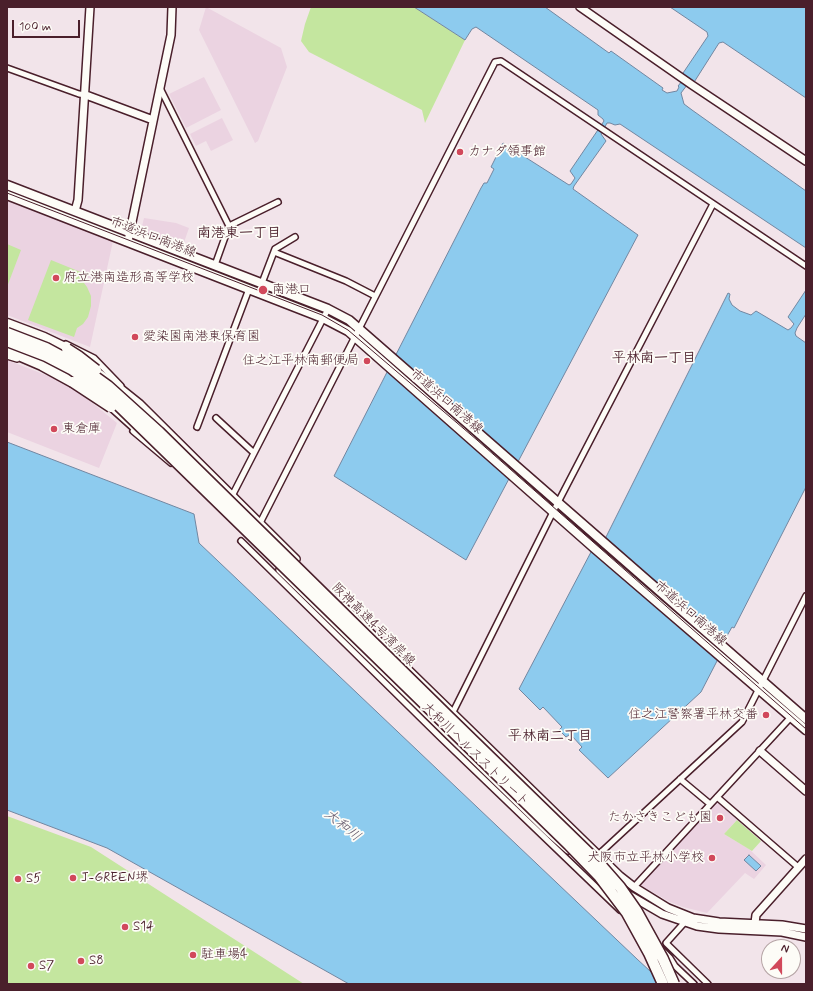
<!DOCTYPE html>
<meta charset="utf-8">
<style>
body{margin:0}
#map{position:relative;width:813px;height:991px;overflow:hidden;background:#f2e4ea;font-family:Mynerve,sans-serif}
canvas{display:block}
.frame{position:absolute;inset:0;border:8px solid #4a1f2b;pointer-events:none}
.north{position:absolute;left:761px;top:939px;width:40px;height:40px;box-sizing:border-box;background:#fdfcf7;border:1px solid #b5a4a5;border-radius:50%;rotate:21deg;font-size:11px;font-weight:700;line-height:16px;text-align:center;color:#4a1f2b}
.north::after{content:'';display:block;margin:auto;width:14px;height:18px;background:#d1495b;clip-path:polygon(50% 0,100% 100%,50% 72%,0 100%)}
.scale{position:absolute;left:12px;top:20px;width:68px;height:18px;box-sizing:border-box;border:2px solid #4a1f2b;border-top:0;padding-left:5px;font-size:12px;line-height:14px;white-space:nowrap;color:#4a1f2b;-webkit-text-stroke:3px #fdfcf7;paint-order:stroke}
</style>
<div id="map">
<canvas width="813" height="991"></canvas>
<div class="frame"></div>
<div class="north">N</div>
<div class="scale">100 m</div>
</div>
<script>
const c = document.querySelector('canvas').getContext('2d');
c.lineJoin = 'round';
function paint(path, color) { c.fillStyle = color; c.fill(path, 'evenodd'); }
const shape = rows => new Path2D(rows.map(r => 'M' + r).join(''));
function stroke(path, color, width, dash) { c.strokeStyle = color; c.lineWidth = width; c.lineCap = dash ? 'butt' : 'round'; c.setLineDash(dash || []); c.stroke(path); }
function drawText(font, color, halo, rows, align = 'center') {
  c.font = font + ' Mynerve,"Klee One",sans-serif'; c.lineWidth = 3.5; c.setLineDash([]); c.textBaseline = 'middle'; c.strokeStyle = halo; c.fillStyle = color; for (const [text, x, y, turn = 0] of rows) {
    c.save(); c.translate(x, y); c.rotate((+turn || 0) * Math.PI / 180); c.textAlign = isNaN(turn) ? turn : align; if (halo) c.strokeText(text, 0, 0); c.fillText(text, 0, 0); c.restore();
  }
}
const built = shape([
 [206,7,281,48,287,67,258,141,255,143,199,30],
 [204,77,221,110,186,128,169,94],
 [222,118,233,140,211,151,206,141,196,146,190,134],
 [7,201,113,241,90,347,7,315],
 [144,218,176,223,189,228,182,248,142,233,141,230],
 [7,360,56,379,85,397,117,423,99,468,7,432],
 [715,803,718,803,737,820,724,834,749,849,766,865,754,879,745,873,707,913,683,907,670,902,642,886,642,883]
]);
const green = shape([
 [311,7,414,7,465,40,425,123,422,110,309,52,301,41,305,24],
 [7,244,21,250,7,287],
 [51,260,83,273,81,279,87,287,91,296,91,306,88,317,83,324,77,328,74,337,28,320],
 [7,816,91,847,304,984,7,984],
 [737,820,761,841,752,851,724,834]
]);
const water = shape([
 [414,7,545,7,609,53,611,51,663,88,662,90,667,93,677,91,679,87,678,86,682,81,679,79,708,36,707,32,670,7,806,7,806,98,723,42,719,43,691,87,687,85,681,93,684,104,692,110,806,191,806,248,620,124,615,125,610,123,607,123,601,134,606,141,574,186,573,189,638,235,466,560,334,476,481,188,484,183,487,183,494,169,491,167,503,143,569,185,571,184,575,178,570,171,604,121,603,119,598,115,598,110,476,27,472,29,465,40,414,7],
 [806,290,806,314,797,328,795,333,796,336,806,343,806,487,734,628,732,627,724,641,717,661,701,692,608,778,579,750,582,747,572,736,569,735,566,737,559,730,562,727,543,707,540,710,519,689,591,552,605,539,728,293,730,294,729,299,732,305,740,311,751,315,756,311,788,330,791,328,794,324,788,317,806,290],
 [7,442,194,514,199,543,637,959,664,984,349,984,107,848,7,810,7,442],
 [749,855,761,866,756,871,744,860,749,855]
]);
const street = shape([
 [7,68,79,94,86,95],
 [160,88,229,226,215,265],
 [229,226,278,202],
 [274,252,346,281,375,296],
 [262,283,275,249,295,237],
 [66,344,94,358,121,386],
 [7,356,17,359],
 [216,418,254,453],
 [197,427,249,289],
 [133,431,171,463],
 [232,496,328,309],
 [258,523,260,523,495,62,501,61,806,266],
 [241,541,442,739,620,910],
 [450,715,453,712,553,512,713,204],
 [680,779,710,804],
 [717,797,798,867],
 [597,856,742,722,806,596],
 [634,887,791,717],
 [684,923,666,943,708,984],
 [661,949,670,958,675,966,694,984]
]);
const secondary = shape([
 [580,7,692,85,806,161],
 [86,95,153,120],
 [75,211,78,200,90,7],
 [128,241,171,35,172,7],
 [92,368,115,384,140,404,296,559],
 [109,405,138,431],
 [280,570,550,834,568,850],
 [343,606,620,876,634,887,668,908,693,918,719,922,782,925,806,929],
 [760,751,806,791],
 [626,893,662,914,697,926,719,929,782,932,806,937],
 [755,923,756,915,806,859]
]);
const primary = shape([
 [7,185,328,309,349,320,806,719],
 [7,195,323,318,348,331,594,548,806,730]
]);
const highway = shape([
 [7,324,44,338,67,349],
 [7,350,42,365,73,382]
]);
const tram = shape([
 [7,193,322,315,348,330,477,440,806,729]
]);
const highwayBridge = shape([
 [7,333,46,348,83,368,108,386,159,432,450,718,599,863,620,887,636,910,663,959,674,984],
 [7,341,46,356,71,369,94,385,119,406,569,845,599,876,627,913,649,953,663,984],
 [67,349,78,356,96,370],
 [73,382,111,407]
]);
const markers = [
 [460,152,4,"#d1495b"],
 [56,278,4,"#d1495b"],
 [263,290,5,"#d1495b"],
 [135,337,4,"#d1495b"],
 [367,361,4,"#d1495b"],
 [54,429,4,"#d1495b"],
 [766,715,4,"#d1495b"],
 [720,818,4,"#d1495b"],
 [712,858,4,"#d1495b"],
 [73,878,4,"#d1495b"],
 [18,879,4,"#d1495b"],
 [125,927,4,"#d1495b"],
 [193,955,4,"#d1495b"],
 [81,961,4,"#d1495b"],
 [31,966,4,"#d1495b"]
];
const poiNames = [
 ["カナダ領事館",468,152],
 ["府立港南造形高等学校",64,278],
 ["南港口",272,290],
 ["愛染園南港東保育園",143,337],
 ["住之江平林南郵便局",359,361,"right"],
 ["東倉庫",62,429],
 ["住之江警察署平林交番",758,715,"right"],
 ["たかさきこども園",712,818,"right"],
 ["大阪市立平林小学校",704,858,"right"],
 ["J-GREEN堺",81,878],
 ["S5",26,879],
 ["S14",133,927],
 ["駐車場4",201,955],
 ["S8",89,961],
 ["S7",39,966]
];
const streetNames = [
 ["市道浜口南港線",153,238,21],
 ["市道浜口南港線",446,402,41],
 ["市道浜口南港線",690,614,41],
 ["阪神高速4号湾岸線",373,625,45],
 ["大和川ヘルスストリート",475,755,44]
];
const neighbourhoodNames = [
 ["南港東一丁目",239,234],
 ["平林南一丁目",654,359],
 ["平林南二丁目",550,737]
];
const waterNames = [
 ["大和川",342,826,39]
];
paint(built, '#ebd3e1');
paint(green, '#c4e69f');
paint(water, '#8dcbee');
stroke(water, '#7286a0', 1);
stroke(street, '#4a1f2b', 8);
stroke(secondary, '#4a1f2b', 10);
stroke(primary, '#4a1f2b', 11);
stroke(highway, '#4a1f2b', 13);
stroke(street, '#fdfcf7', 5);
stroke(secondary, '#fdfcf7', 7);
stroke(primary, '#fdfcf7', 8);
stroke(highway, '#fdfcf7', 10);
stroke(tram, '#4a1f2b', 1);
stroke(highwayBridge, '#4a1f2b', 13, []);
stroke(highwayBridge, '#fdfcf7', 10);
for (const [x, y, r, color] of markers) { const dot = new Path2D(); dot.arc(x, y, r, 0, 2 * Math.PI); c.fillStyle = color; c.fill(dot); stroke(dot, '#fdfcf7', 1.5); }
drawText('13px', '#4a1f2b', '#fdfcf7', poiNames, 'left');
drawText('13px', '#4a1f2b', '#fdfcf7', streetNames);
drawText('bold 14px', '#4a1f2b', '#fdfcf7', neighbourhoodNames);
drawText('italic 14px', '#5e5366', '#fdfcf7', waterNames);
</script>
